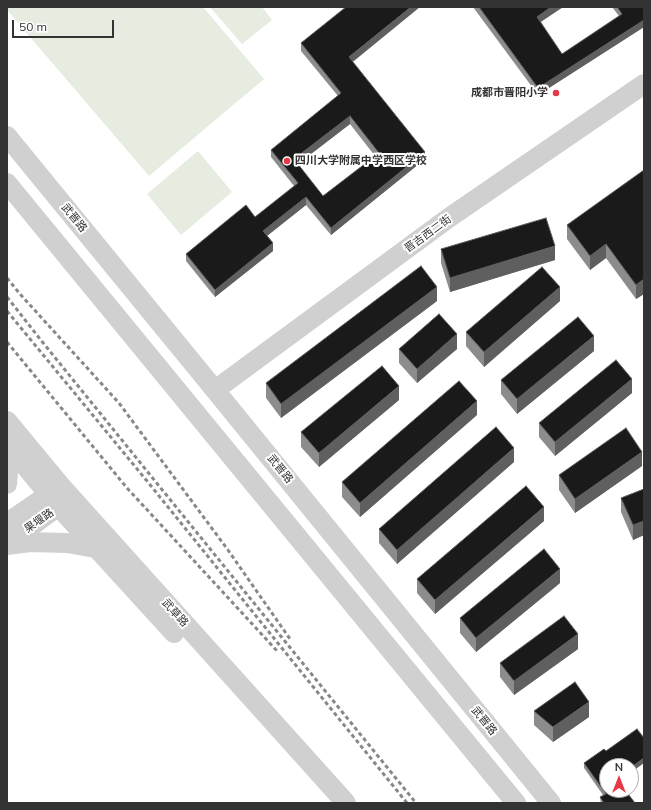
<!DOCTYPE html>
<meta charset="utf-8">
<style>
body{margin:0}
#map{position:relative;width:651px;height:810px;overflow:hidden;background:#fff;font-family:Mulish,sans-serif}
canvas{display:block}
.frame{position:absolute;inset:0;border:8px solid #333;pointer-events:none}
.north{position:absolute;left:599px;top:758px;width:40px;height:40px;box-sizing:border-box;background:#fff;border:1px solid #adadad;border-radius:50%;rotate:0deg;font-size:11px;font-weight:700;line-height:16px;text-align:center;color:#333}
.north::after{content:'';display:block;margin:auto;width:14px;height:18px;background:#e63946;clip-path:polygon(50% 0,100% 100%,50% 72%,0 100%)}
.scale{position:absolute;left:12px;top:20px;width:102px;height:18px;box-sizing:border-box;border:2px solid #333;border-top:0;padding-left:5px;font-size:12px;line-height:14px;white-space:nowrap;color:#333;-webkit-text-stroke:3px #fff;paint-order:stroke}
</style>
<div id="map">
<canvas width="651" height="810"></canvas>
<div class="frame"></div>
<div class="north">N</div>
<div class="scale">50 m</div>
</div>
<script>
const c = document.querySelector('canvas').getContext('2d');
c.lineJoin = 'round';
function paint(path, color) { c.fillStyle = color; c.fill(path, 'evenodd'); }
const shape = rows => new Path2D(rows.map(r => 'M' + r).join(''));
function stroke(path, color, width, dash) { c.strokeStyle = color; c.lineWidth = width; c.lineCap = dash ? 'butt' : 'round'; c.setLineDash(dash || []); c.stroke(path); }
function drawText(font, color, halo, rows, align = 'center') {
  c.font = font + ' Mulish,"Noto Sans SC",sans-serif'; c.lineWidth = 4; c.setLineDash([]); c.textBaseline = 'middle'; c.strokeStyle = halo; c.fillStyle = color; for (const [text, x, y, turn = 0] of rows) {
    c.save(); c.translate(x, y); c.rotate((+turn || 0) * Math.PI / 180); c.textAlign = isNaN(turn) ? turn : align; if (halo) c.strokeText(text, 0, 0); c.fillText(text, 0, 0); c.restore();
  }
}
const green = shape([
 [7,7,203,7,264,79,149,176,7,10],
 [210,7,262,7,272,20,242,44],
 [198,151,232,192,181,235,147,194]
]);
const minor = shape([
 [7,136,215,390,551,803],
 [7,183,516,803],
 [215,390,450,217,644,84],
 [7,421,60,485,346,803],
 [7,444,59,507,174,633],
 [7,484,10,447],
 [7,523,48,495,58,487],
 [7,544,68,499],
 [7,545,30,542,67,543,95,548]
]);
const rail = shape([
 [7,278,20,294,119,403,228,550,290,639],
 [7,297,40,339,416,803],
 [7,311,147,481,407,803],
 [7,342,127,488,278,652]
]);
const wall = shape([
 [473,7,563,7,541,22,562,54,619,16,612,7,644,7,644,27,538,95],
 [301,43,352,62,425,159,331,235,306,205,267,236,273,251,215,297,186,261,186,254,255,217,294,186,271,157,271,150,338,96,301,51],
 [350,124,375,156,323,196,298,164],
 [644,170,644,294,636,299,606,258,590,270,567,239,567,225],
 [441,249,555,260,450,292,441,263],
 [437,301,281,418,266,398,266,383],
 [560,301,484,367,466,346,466,332],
 [399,349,457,349,417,383,399,363],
 [594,351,517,414,501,394,501,380],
 [632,393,555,456,539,437,539,423],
 [399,400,319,467,301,447,301,432],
 [477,415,360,517,342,497,342,482],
 [514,462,397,564,379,543,379,529],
 [642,466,575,513,559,490,559,475],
 [644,489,644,535,633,540,621,512,621,498],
 [544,521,435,614,417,593,417,579],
 [560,583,476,652,460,633,460,618],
 [578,649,514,695,500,677,500,663],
 [534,711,589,717,553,742,534,725],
 [637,729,633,771,631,768,607,766,635,803,601,803,600,797,603,795,584,768,584,763,606,751]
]);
const shadedWall = shape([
 [411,7,420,7,349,65,349,57],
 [551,7,563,7,537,24,537,17],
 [644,20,644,27,538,95,538,88],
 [350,116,350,124,294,167,294,159],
 [425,152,425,159,331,235,331,228],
 [306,197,306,205,263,239,263,231],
 [273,243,273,251,215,297,215,290],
 [606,244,606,258,590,270,590,256],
 [555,246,555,260,450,292,450,278],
 [644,279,644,294,636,299,636,285],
 [437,287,437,301,281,418,281,404],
 [560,287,560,301,484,367,484,352],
 [457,334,457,349,417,383,417,369],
 [594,336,594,351,517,414,517,399],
 [632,379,632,393,555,456,555,442],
 [399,386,399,400,319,467,319,453],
 [477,401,477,415,360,517,360,503],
 [514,448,514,462,397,564,397,550],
 [642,452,642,466,575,513,575,499],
 [544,507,544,521,435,614,435,600],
 [644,521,644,535,633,540,633,525],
 [560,569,560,583,476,652,476,638],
 [578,634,578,649,514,695,514,681],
 [589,702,589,717,553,742,553,727],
 [644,758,644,763,633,771,633,766],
 [631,763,631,768,631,766,627,766]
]);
const building = shape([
 [346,7,411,7,349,57,425,152,331,228,306,197,263,231,273,243,215,290,186,254,246,205,255,217,298,183,271,150,341,93,301,43,346,7],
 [350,116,379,153,323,196,294,159,350,116],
 [479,7,551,7,537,17,562,54,622,14,617,7,644,7,644,20,538,88,479,7],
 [644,170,644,279,636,285,606,244,590,256,567,225,644,170],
 [546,218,555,246,450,278,441,249,546,218],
 [421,266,437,287,281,404,266,383,421,266],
 [542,267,560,287,484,352,466,332,542,267],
 [439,314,457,334,417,369,399,349,439,314],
 [578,317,594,336,517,399,501,380,578,317],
 [616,360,632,379,555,442,539,423,616,360],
 [382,366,399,386,319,453,301,432,382,366],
 [459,381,477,401,360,503,342,482,459,381],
 [496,427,514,448,397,550,379,529,496,427],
 [626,428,642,452,575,499,559,475,626,428],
 [526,486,544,507,435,600,417,579,526,486],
 [644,489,644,521,633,525,621,498,644,489],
 [544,549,560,569,476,638,460,618,544,549],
 [564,616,578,634,514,681,500,663,564,616],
 [575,682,589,702,553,727,534,711,575,682],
 [637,729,644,738,644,758,633,766,631,763,627,766,607,766,607,790,625,790,635,803,604,803,600,797,606,794,584,763,604,749,606,751,637,729]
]);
const markers = [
 [556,93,4,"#e63946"],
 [287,161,4,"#e63946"]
];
const poiNames = [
 ["成都市晋阳小学",548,93],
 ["四川大学附属中学西区学校",295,161,"left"]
];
const streetNames = [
 ["武晋路",74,218,51],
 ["晋吉西二街",428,234,-36],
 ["武晋路",280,469,51],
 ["果堰路",39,521,-35],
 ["武草路",175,613,48],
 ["武晋路",484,721,51]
];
paint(green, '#e6ecdf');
stroke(minor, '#d0d0d0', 20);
stroke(rail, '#888', 3, [4, 3]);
paint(wall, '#8c8c8c');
paint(shadedWall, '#5f5f5f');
paint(building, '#1a1a1a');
stroke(building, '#5f5f5f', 1);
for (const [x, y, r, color] of markers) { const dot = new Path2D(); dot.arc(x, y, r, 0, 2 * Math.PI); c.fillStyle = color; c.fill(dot); stroke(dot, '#fff', 1.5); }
drawText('bold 11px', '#333', '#fff', poiNames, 'right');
drawText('11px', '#333', '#fff', streetNames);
</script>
